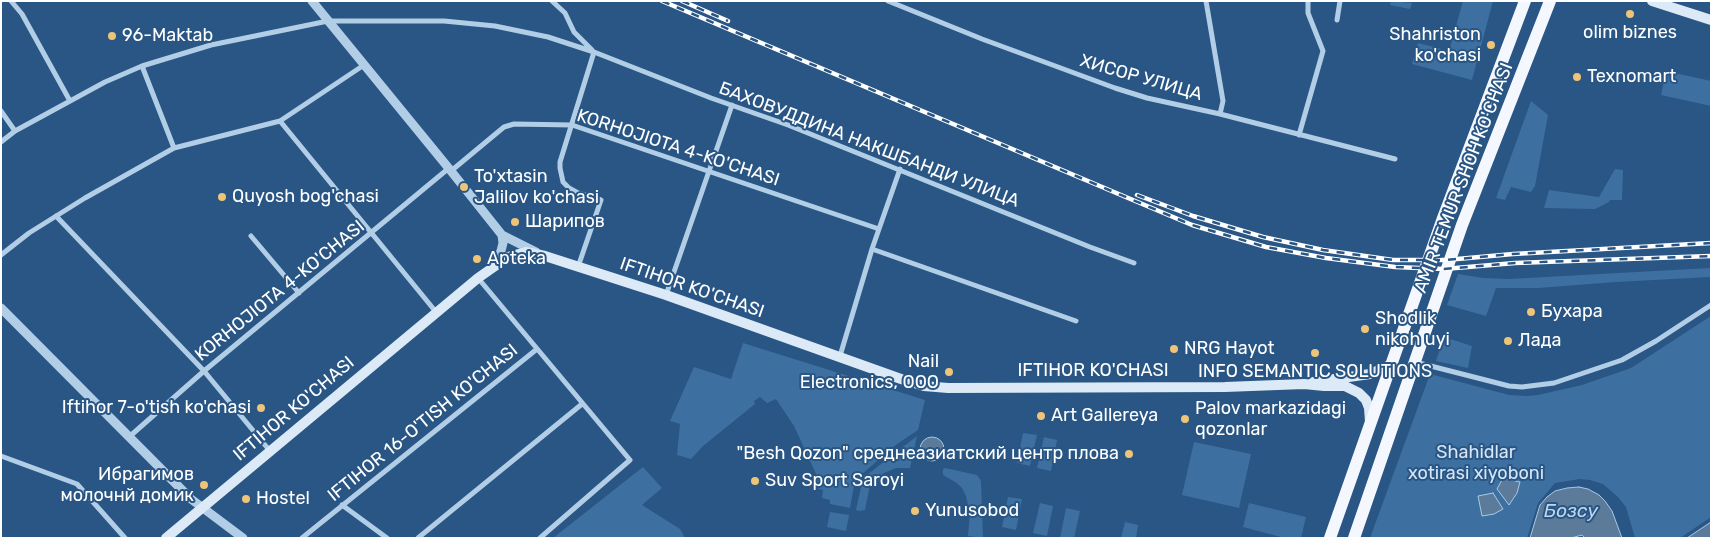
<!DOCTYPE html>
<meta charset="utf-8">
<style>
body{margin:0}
#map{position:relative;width:1712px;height:539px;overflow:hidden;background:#295684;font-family:Rubik,sans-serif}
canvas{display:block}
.frame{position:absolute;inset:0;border:2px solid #fff;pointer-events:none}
</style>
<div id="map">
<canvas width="1712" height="539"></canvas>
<div class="frame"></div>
</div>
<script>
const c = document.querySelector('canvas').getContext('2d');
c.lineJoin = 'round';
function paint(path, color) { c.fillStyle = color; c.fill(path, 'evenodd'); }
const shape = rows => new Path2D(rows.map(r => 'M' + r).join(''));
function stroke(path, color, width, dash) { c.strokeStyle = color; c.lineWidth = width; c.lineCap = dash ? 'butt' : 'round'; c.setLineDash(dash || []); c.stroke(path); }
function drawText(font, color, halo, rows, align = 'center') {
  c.font = font + ' Rubik,sans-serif'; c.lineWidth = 4; c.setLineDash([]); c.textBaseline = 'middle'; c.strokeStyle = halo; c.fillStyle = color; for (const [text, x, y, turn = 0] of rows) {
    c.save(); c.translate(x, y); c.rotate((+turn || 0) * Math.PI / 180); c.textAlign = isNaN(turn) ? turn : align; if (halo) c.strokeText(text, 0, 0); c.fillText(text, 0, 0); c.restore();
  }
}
const green = shape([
 [1391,1,1412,3,1410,9,1390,5],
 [1463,1,1493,1,1472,80,1412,64,1418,43,1449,51],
 [1666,71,1711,81,1711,106,1661,95],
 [1531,101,1548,115,1535,186,1531,192,1511,187,1505,200,1496,198],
 [1615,169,1623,170,1622,200,1610,200,1609,202,1595,209,1544,208,1549,190,1599,197],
 [1710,268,1710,277,1616,282,1538,288,1496,288,1486,316,1447,305,1458,274,1483,278,1509,279],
 [1711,316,1711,517,1680,538,1635,538,1626,507,1618,497,1603,484,1590,480,1580,479,1555,483,1538,503,1527,538,1370,538,1430,374,1509,395,1526,396,1538,395,1582,385,1631,368],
 [1444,337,1472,346,1468,368,1436,361],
 [743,343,925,400,918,430,897,444,855,480,850,508,830,504,830,500,822,498,823,490,815,488,816,474,794,426,776,399,767,403,760,397,754,401,755,404,703,446,691,459,677,455,680,424,670,421,694,367,731,379],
 [1023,433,1037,435,1030,466,1017,463],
 [917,436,910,468,896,468,884,473,877,478,870,485,865,510,860,511,856,510,863,478],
 [1044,437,1057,440,1051,471,1037,468],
 [1194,442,1251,454,1239,508,1182,495],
 [643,467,662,488,642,505,680,529,685,538,553,538],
 [945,468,977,475,981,481,983,538,968,536,970,514,966,496,962,488,957,483,943,475,943,469],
 [1008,497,1022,499,1016,530,1002,527],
 [1040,503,1053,506,1047,536,1033,533],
 [1249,503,1306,517,1301,538,1285,538,1243,527],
 [1066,508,1080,511,1074,538,1060,538],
 [830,512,849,515,846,531,827,527],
 [1125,522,1138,525,1136,538,1121,538]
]);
const water = shape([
 '920 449a12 12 0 1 1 24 0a12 12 0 1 1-24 0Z',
 [1503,478,1520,482,1517,493,1509,505,1497,489,1503,478],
 [1579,487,1588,489,1599,495,1605,501,1612,511,1622,538,1585,538,1582,535,1571,538,1530,538,1540,505,1547,497,1555,491,1567,488,1579,487],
 [1493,493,1503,509,1494,514,1482,516,1478,496,1493,493],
 [1711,522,1711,538,1687,538,1711,522]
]);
const minor = shape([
 [11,1,22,14,70,101],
 [552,1,565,13,574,32,592,50],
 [888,1,982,39,1115,88,1147,98,1220,114,1395,159],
 [1206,1,1223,101,1220,114],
 [1337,20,1340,1],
 [142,66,174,148],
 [1,111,15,131],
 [280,121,436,312],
 [1299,135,1323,51,1308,13,1308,1],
 [1,142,15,131,105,82,142,66,211,45,328,21,444,21,495,26,548,37,594,52,711,98,788,125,1090,247,1134,263],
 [451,171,504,127,514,124,572,125,879,229],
 [56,216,204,371,270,451],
 [251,236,299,293],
 [872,249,1076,321],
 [1,255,29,233,85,198,174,148,280,121,364,65],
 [578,267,601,200,578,193,569,188,563,182,560,168,560,162,594,52],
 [478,278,630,460,540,538],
 [666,295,732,105],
 [840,356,872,249,900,169],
 [1415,362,1509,386,1522,387,1554,383,1622,360,1656,341,1711,305],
 [129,437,204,371,449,168],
 [1,456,77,484,125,538],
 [342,505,387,538],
 [302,538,537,349],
 [418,538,582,404]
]);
const tertiary = shape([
 [312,1,451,171,502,235,536,252],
 [493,266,501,251,503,243,502,235],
 [1,308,191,499,243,538]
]);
const secondary = shape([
 [1652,1,1711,20],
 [1313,382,1370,374,1392,364],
 [166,538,478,278,508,257,526,252,545,256,666,295,901,379,924,386,948,388,1225,387,1304,384,1324,386,1345,386,1359,393,1366,400,1369,408,1370,422]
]);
const primary = shape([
 [1330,538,1443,218,1525,1],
 [1354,538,1462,225,1550,1]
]);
const rail = shape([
 [662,1,1192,225,1266,247,1326,258,1395,267,1444,269,1515,263,1711,256],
 [682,1,728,21],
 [1137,195,1193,216,1263,237,1323,250,1393,260,1446,260,1513,254,1711,243]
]);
const markers = [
 [1630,14,5,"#eec479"],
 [112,36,5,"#eec479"],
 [1491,45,5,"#eec479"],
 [1577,77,5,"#eec479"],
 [464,187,5,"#eec479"],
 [222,197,5,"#eec479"],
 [515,222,5,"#eec479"],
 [477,259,5,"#eec479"],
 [1531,312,5,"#eec479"],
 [1365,329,5,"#eec479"],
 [1508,341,5,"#eec479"],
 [1174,349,5,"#eec479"],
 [1315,353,5,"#eec479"],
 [949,372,5,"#eec479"],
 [261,408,5,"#eec479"],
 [1041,416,5,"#eec479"],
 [1185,419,5,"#eec479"],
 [1129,454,5,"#eec479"],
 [755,481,5,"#eec479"],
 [204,485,5,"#eec479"],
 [246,499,5,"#eec479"],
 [915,511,5,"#eec479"]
];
const poiNames = [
 ["olim biznes",1630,33,"center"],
 ["Shahriston",1481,35,"right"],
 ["ko'chasi",1481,56,"right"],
 ["96-Maktab",122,36],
 ["Texnomart",1587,77],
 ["To'xtasin",474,177],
 ["Jalilov ko'chasi",474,198],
 ["Quyosh bog'chasi",232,197],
 ["Шарипов",525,222],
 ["Apteka",487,259],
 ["Бухара",1541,312],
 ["Shodlik",1375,319],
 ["nikoh uyi",1375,340],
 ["Лада",1518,341],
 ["NRG Hayot",1184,349],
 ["Nail",939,362,"right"],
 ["Electronics, ООО",939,383,"right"],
 ["INFO SEMANTIC SOLUTIONS",1315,372,"center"],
 ["Iftihor 7-o'tish ko'chasi",251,408,"right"],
 ["Palov markazidagi",1195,409],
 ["qozonlar",1195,430],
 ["Art Gallereya",1051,416],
 ["\"Besh Qozon\" среднеазиатский центр плова",1119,454,"right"],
 ["Ибрагимов",194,475,"right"],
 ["молочнй домик",194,496,"right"],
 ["Suv Sport Saroyi",765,481],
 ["Hostel",256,499],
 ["Yunusobod",925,511]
];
const streetNames = [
 ["ХИСОР УЛИЦА",1141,78,16],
 ["БАХОВУДДИНА НАКШБАНДИ УЛИЦА",869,145,21],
 ["KORHOJIOTA 4-KO'CHASI",678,148,18],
 ["AMIR TEMUR SHOH KO'CHASI",1464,178,-69],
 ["IFTIHOR KO'CHASI",692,288,19],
 ["KORHOJIOTA 4-KO'CHASI",280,291,-39],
 ["IFTIHOR KO'CHASI",1093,371],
 ["IFTIHOR KO'CHASI",294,409,-40],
 ["IFTIHOR 16-O'TISH KO'CHASI",423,423,-39]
];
const parkNames = [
 ["Shahidlar",1476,453],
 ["xotirasi xiyoboni",1476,474]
];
const waterNames = [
 ["Бозсу",1571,512]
];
paint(green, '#3d70a0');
paint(water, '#5c7b9b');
stroke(water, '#a7c9e7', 1);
stroke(minor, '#b2cee7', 5);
stroke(tertiary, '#b2cee7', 9);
stroke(secondary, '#dce9f6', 10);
stroke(primary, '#f4f8fe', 12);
stroke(rail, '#fff', 4.5);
stroke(rail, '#295684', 2.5, [8]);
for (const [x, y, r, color] of markers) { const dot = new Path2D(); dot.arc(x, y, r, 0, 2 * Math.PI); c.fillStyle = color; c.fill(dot); stroke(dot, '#295684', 2); }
drawText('18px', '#fff', '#295684', poiNames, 'left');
drawText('18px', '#fff', '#295684', streetNames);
drawText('18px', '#d6e6f6', '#295684', parkNames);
drawText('italic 19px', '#bed7ee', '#295684', waterNames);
</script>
